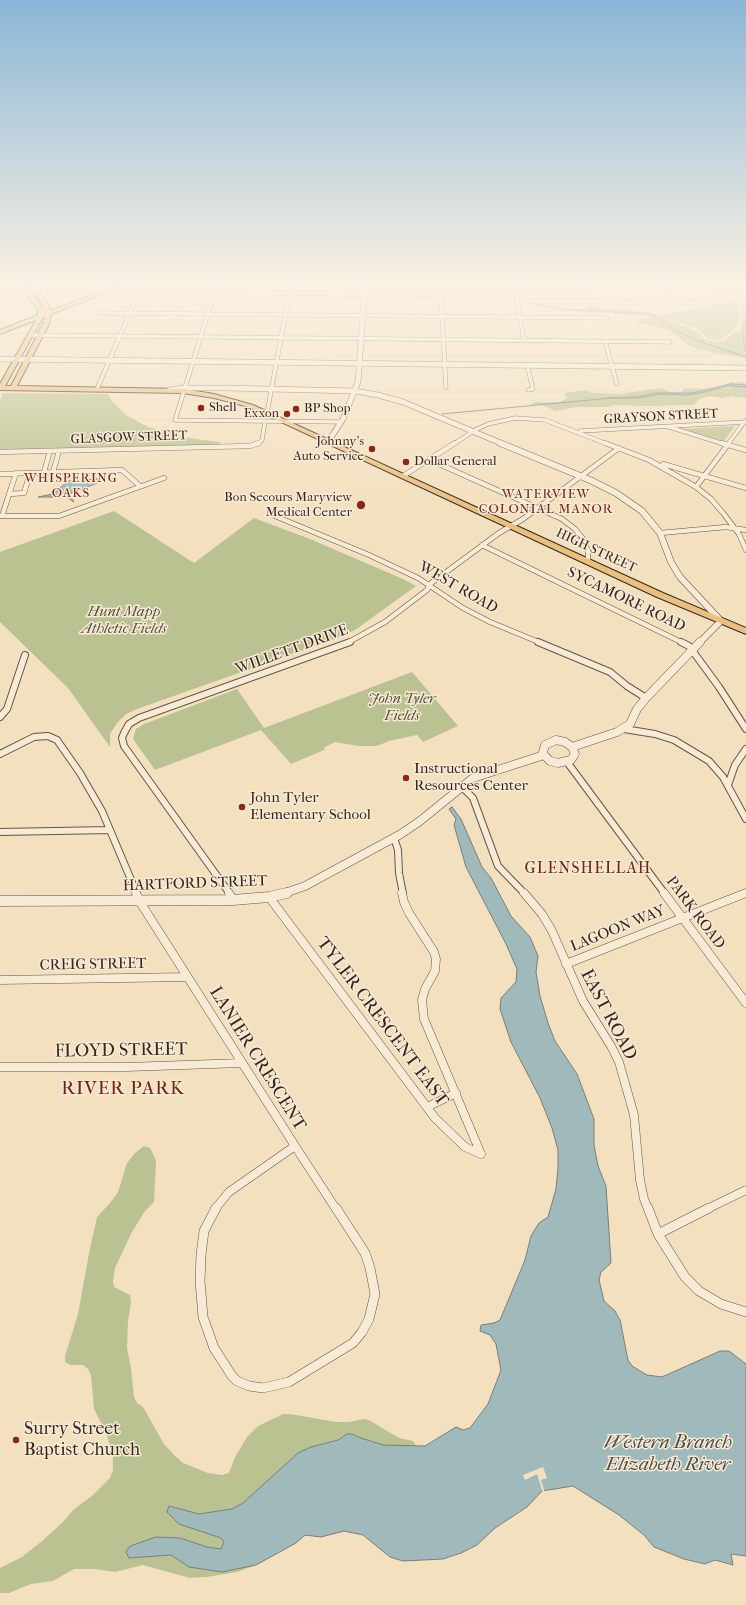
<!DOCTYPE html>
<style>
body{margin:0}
canvas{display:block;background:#f3e0be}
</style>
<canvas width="746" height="1605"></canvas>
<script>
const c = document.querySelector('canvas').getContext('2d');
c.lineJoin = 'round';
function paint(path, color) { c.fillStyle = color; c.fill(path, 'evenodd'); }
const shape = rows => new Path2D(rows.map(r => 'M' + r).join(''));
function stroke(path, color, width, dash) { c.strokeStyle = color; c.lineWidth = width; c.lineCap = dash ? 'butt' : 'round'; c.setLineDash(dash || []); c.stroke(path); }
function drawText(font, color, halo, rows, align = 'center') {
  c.font = font + ' "IM FELL French Canon",serif'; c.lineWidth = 3; c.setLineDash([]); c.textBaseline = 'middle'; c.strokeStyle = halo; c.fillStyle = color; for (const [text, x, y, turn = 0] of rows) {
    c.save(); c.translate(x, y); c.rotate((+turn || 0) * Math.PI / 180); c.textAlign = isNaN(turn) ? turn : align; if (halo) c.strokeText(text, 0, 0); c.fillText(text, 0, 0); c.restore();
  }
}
const green = shape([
 [742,299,744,300,739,302,738,306,740,316,734,330,719,340,709,339,696,328,659,316],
 [593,302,600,309,624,309,651,313,696,331,706,340,715,342,724,341,735,332,740,331,744,314,741,306,742,303,745,304,746,358,720,354,697,349,688,345,669,330,651,325,638,324,638,321,651,317,646,314,633,316,609,313,577,312,570,309,587,308,588,304],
 [732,382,746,383,746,385,730,384,693,393,655,393,637,397,611,398,639,398,660,394,686,395,738,386,746,387,746,398,731,396,722,398,710,396,699,399,694,405,688,405,646,406,614,405,607,407,576,407,556,411,542,405,530,405,535,402,560,402,567,398,565,393,585,390,593,393,619,394,661,388,671,392,680,392,683,391,684,388,702,389,722,386],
 [3,393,108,394,112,401,126,415,148,427,182,437,220,442,220,445,0,451,0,400],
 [735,426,724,441,681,429],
 [114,511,194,563,254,518,310,539,403,579,416,586,355,630,335,639,137,709,126,714,117,723,110,734,110,747,68,688,0,622,0,552],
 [412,672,458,726,423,742,417,735,389,741,377,746,359,746,335,742,325,747,324,750,291,764,261,730,155,770,133,739,136,729,144,724,237,689,264,728],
 [144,1146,150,1148,155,1158,156,1163,154,1202,145,1211,132,1232,115,1268,113,1281,114,1287,130,1295,131,1302,128,1321,127,1348,131,1368,134,1397,137,1403,143,1407,164,1444,173,1454,183,1463,208,1473,222,1475,229,1473,235,1457,247,1437,258,1426,283,1414,290,1414,336,1422,349,1422,363,1419,369,1420,399,1438,413,1441,417,1447,383,1445,361,1438,352,1434,347,1434,338,1440,311,1447,243,1503,232,1509,199,1514,169,1506,179,1524,221,1538,224,1542,222,1549,207,1547,180,1538,129,1558,171,1555,189,1567,222,1572,256,1565,237,1572,207,1577,190,1578,143,1565,115,1572,95,1569,74,1569,53,1581,31,1584,9,1593,0,1593,0,1568,22,1557,42,1541,62,1523,73,1510,93,1495,110,1478,113,1470,113,1455,106,1433,94,1409,91,1375,88,1369,83,1365,70,1365,65,1362,65,1356,78,1314,90,1248,97,1217,110,1203,118,1192,127,1163,135,1153]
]);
const water = shape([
 [730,384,746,385,746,387,729,386,701,393,686,395,660,394,639,398,609,398,637,397,655,393,693,393,730,384],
 [97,479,105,480,69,494,74,502,67,497,38,497,53,494,68,481,97,479],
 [452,807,461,819,482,867,491,878,511,916,530,937,538,956,536,972,540,996,548,1023,555,1041,577,1074,594,1119,594,1145,598,1166,606,1186,611,1263,601,1272,599,1280,604,1301,615,1311,620,1320,628,1360,632,1366,647,1375,662,1377,720,1351,729,1351,746,1364,746,1556,731,1554,733,1565,715,1560,705,1564,684,1559,654,1547,644,1535,619,1515,573,1486,542,1491,527,1507,495,1528,477,1545,461,1553,443,1559,403,1561,390,1557,363,1535,344,1531,321,1537,305,1535,296,1543,256,1565,222,1572,189,1567,171,1555,129,1558,126,1552,130,1546,156,1537,180,1538,207,1547,221,1549,224,1542,221,1538,179,1524,167,1512,169,1506,199,1514,232,1509,243,1503,298,1453,311,1447,338,1440,347,1434,352,1434,361,1438,383,1445,425,1446,456,1427,463,1430,470,1428,488,1404,501,1370,496,1344,490,1335,480,1331,481,1325,494,1323,500,1320,525,1260,531,1236,539,1223,548,1217,556,1189,558,1169,558,1150,552,1128,540,1098,511,1042,500,1009,501,998,516,982,517,969,506,944,466,867,454,825,456,819,449,809,452,807]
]);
const pier = shape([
 [543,1467,547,1478,541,1480,545,1493,543,1493,537,1474,525,1480,523,1475]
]);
const stream = shape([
 [523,301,557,309,651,314,679,332,698,341,746,357],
 [746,321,743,329,745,331,742,334,745,339,743,340,746,351],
 [442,414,612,398]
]);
const minorFar4 = shape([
 [217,284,175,420,341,422],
 [514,284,524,340],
 [589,284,592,296],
 [663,284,668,297],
 [0,290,439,295,441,297,446,388],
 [516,296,715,298],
 [98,313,607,318],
 [31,335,670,342],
 [605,341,617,384],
 [527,365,533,389,528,390],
 [97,389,142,284],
 [267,413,291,284],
 [669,427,724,444],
 [580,431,746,422],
 [258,444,262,440,265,422],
 [454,444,475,430,488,424,515,418,545,420,607,444],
 [728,444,745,421]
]);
const minorFar3 = shape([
 [605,443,649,460,696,487,711,499,723,513,739,534,746,550],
 [721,443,746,450],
 [0,452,250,446,259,443],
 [430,460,562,519,575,529,584,540,588,552,588,562],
 [663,464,746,488],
 [44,472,50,451],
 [53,472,59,451],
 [0,474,122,470,140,486],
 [403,476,455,443],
 [696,487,729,443],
 [9,494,24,493,30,473],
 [0,516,59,516,164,478],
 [2,516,16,473],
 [275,516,369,555,418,578,463,608,490,622,541,643],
 [660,533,726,527,746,530],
 [482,545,683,643],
 [347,643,385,622,427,590,430,584,499,533,523,519,619,448]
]);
const minorFar2 = shape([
 [538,642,610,672,627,686,646,698],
 [681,642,689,646,719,687,746,729],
 [0,717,7,709,25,655],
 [624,729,655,734,674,740,709,761,723,777,746,819],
 [0,754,34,737,48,736,57,740,80,773,102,811,137,894],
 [567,762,665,894],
 [728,785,735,765,746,749],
 [462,787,473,798,498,866,525,894],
 [0,832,110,830],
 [394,838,398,850,399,873,403,894],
 [230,894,124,746,122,738,124,733,129,724,139,718,350,642],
 [743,894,746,893]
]);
const minorFar1 = shape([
 [136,893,140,902,295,1146],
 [229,893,233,900],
 [402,893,404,902,409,913,434,952,436,959,435,971,425,989,422,1000,424,1019,481,1154],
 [524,893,542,914,552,931,583,1001,611,1046,619,1062,634,1115,640,1180,644,1199,648,1209],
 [664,893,746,1003],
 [269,897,435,1118,465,1147,481,1154],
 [566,964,746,893],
 [0,980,187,977],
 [0,1067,127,1067,242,1063],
 [427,1107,456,1093],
 [295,1146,336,1209],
 [215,1209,229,1192,295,1146],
 [707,1209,746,1190]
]);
const minor = shape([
 [216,1208,204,1231,201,1255,200,1281,203,1317,214,1348,232,1376,237,1381,249,1386,263,1388,289,1382,353,1343,362,1332,369,1319,375,1294,370,1268,365,1253,336,1208],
 [648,1208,658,1234,685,1277,699,1291,721,1304,746,1312],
 [658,1234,709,1208]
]);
const tertiaryFar3 = shape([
 [0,359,746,368],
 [169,390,184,388,226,388,355,391,378,395,403,402,503,444],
 [328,442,343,419,358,382,365,284]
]);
const tertiaryFar2 = shape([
 [500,443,590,480,616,493,642,511,660,533,671,562,680,577,721,621,699,643]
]);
const tertiaryFar1 = shape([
 [556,740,565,742,572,747,575,754,571,760,558,763,550,761,544,755,543,752,545,745,556,740],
 [572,747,617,732,630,724,637,709,646,698,700,642],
 [282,894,305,886,401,834,420,821,473,778,544,755]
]);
const tertiary = shape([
 [0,901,233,900,269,897,287,893]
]);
const primary = shape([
 [18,284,24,284,44,309,44,313,45,313,43,306,28,284,34,284,49,306,50,311,120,284,128,284,51,314,50,322,17,386,183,389,214,394,253,405,663,593,746,628,746,634,657,597,249,407,214,398,183,393,0,390,0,384,36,320,0,334,0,330,38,315,38,309,18,284],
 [43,317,45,317,44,322,11,386,5,386,43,317]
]);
const markers = [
 [201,408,4,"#8f2418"],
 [296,409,4,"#8f2418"],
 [287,414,4,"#8f2418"],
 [372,449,4,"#8f2418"],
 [406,462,4,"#8f2418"],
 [361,505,5,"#8f2418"],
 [406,778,4,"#8f2418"],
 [242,807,4,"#8f2418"],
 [16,1440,4,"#8f2418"]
];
const farPoinames = [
 ["Shell",209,408],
 ["BP Shop",304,409],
 ["Exxon",279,414,"right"],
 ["Johnny's",364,442,"right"],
 ["Auto Service",364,457,"right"],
 ["Dollar General",414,462],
 ["Bon Secours Maryview",352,498,"right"],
 ["Medical Center",352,513,"right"]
];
const farStreetnames = [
 ["GRAYSON STREET",661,417,-3],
 ["GLASGOW STREET",129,438,-2],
 ["HIGH STREET",596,551,25]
];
const farNeighbourhoodnames = [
 ["WHISPERING",71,479],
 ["OAKS",71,494],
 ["WATERVIEW",546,495],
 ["COLONIAL MANOR",546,510]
];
const streetNames = [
 ["WEST ROAD",458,588,30],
 ["SYCAMORE ROAD",626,600,26],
 ["WILLETT DRIVE",292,650,-20],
 ["HARTFORD STREET",195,884,-2],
 ["PARK ROAD",695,913,53],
 ["LAGOON WAY",618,929,-22],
 ["CREIG STREET",93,965,-1]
];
const parkNames = [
 ["Hunt Mapp",124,612],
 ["Athletic Fields",124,629],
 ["John Tyler",402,699],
 ["Fields",402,716]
];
const poiNames = [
 ["Instructional",414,769],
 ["Resources Center",414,786],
 ["John Tyler",250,798],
 ["Elementary School",250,815]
];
const neighbourhoodNames = [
 ["GLENSHELLAH",588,869]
];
const nearStreetnames = [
 ["EAST ROAD",608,1015,62],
 ["TYLER CRESCENT EAST",382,1022,53],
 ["FLOYD STREET",121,1051,-1],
 ["LANIER CRESCENT",257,1059,58]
];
const nearPoinames = [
 ["Surry Street",24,1430],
 ["Baptist Church",24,1451]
];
const nearNeighbourhoodnames = [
 ["RIVER PARK",123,1089]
];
const nearWaternames = [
 ["Western Branch",668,1443],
 ["Elizabeth River",668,1465]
];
paint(green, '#bbc291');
paint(water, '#a0babc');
stroke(water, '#767f7e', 1);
paint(pier, '#f3e0be');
stroke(stream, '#767f7e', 1);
stroke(minorFar4, '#665549', 4.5);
stroke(minorFar3, '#665549', 5.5);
stroke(minorFar2, '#665549', 8);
stroke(minorFar1, '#665549', 9);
stroke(minor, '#665549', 10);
stroke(tertiaryFar3, '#665549', 6);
stroke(tertiaryFar2, '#665549', 7);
stroke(tertiaryFar1, '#665549', 9);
stroke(tertiary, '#665549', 11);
stroke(primary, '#372722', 2);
stroke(minorFar4, '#f7ebd5', 3.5);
stroke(minorFar3, '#f7ebd5', 4.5);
stroke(minorFar2, '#f7ebd5', 6);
stroke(minorFar1, '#f7ebd5', 8);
stroke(minor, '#f7ebd5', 9);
stroke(tertiaryFar3, '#f7ebd5', 5);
stroke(tertiaryFar2, '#f7ebd5', 6);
stroke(tertiaryFar1, '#f7ebd5', 8);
stroke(tertiary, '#f7ebd5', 10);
paint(primary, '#eac07f');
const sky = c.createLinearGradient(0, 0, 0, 509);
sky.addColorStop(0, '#8bb6d6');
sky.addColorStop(0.56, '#faf1e2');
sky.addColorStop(1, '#faf1e200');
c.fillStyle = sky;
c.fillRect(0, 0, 746, 509);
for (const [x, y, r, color] of markers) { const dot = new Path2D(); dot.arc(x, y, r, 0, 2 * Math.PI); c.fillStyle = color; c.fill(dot); stroke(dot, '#f7ebd5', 1.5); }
drawText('13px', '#372722', '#f7ebd5', farPoinames, 'left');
drawText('13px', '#372722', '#f7ebd5', farStreetnames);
c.letterSpacing = '1px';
drawText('13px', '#7a1f14', '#f7ebd5', farNeighbourhoodnames);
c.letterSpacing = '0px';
drawText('15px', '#372722', '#f7ebd5', streetNames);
drawText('italic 15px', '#584e3e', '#f7ebd5', parkNames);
drawText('15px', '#372722', '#f7ebd5', poiNames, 'left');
c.letterSpacing = '1px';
drawText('16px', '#7a1f14', '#f7ebd5', neighbourhoodNames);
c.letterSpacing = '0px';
drawText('18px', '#372722', '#f7ebd5', nearStreetnames);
drawText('18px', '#372722', '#f7ebd5', nearPoinames, 'left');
c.letterSpacing = '1px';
drawText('19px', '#7a1f14', '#f7ebd5', nearNeighbourhoodnames);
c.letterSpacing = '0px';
drawText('italic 19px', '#514c48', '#f7ebd5', nearWaternames);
</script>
